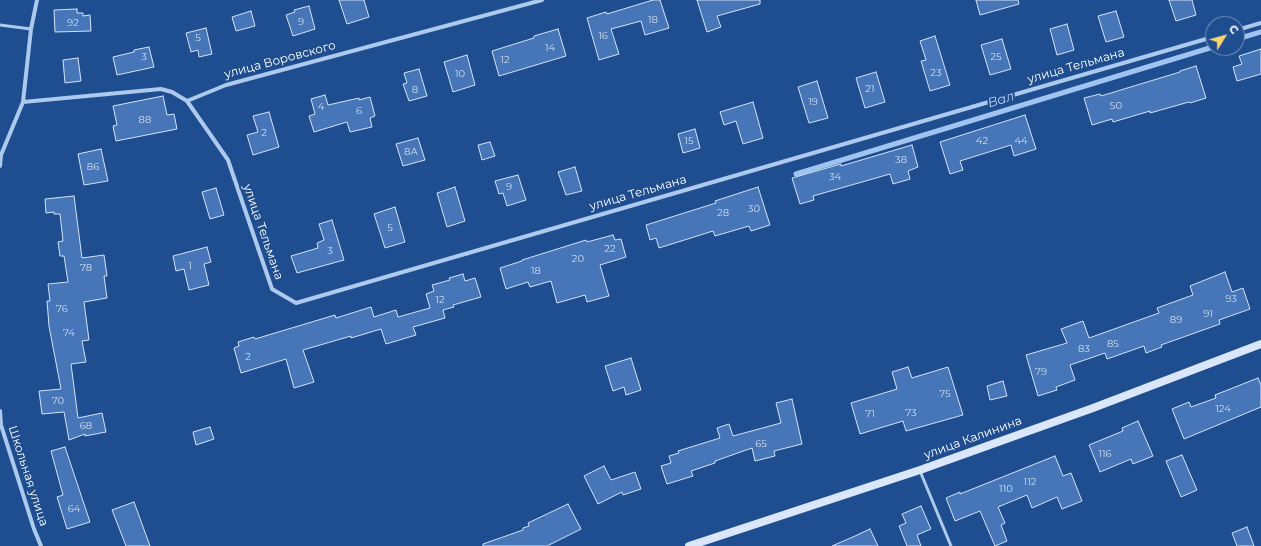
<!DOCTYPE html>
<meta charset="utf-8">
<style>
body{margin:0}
#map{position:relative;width:1261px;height:546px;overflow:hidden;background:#1e4d90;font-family:Montserrat,sans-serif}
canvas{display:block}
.north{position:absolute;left:1205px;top:16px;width:40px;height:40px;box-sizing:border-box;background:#1e4d90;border:1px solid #7894bc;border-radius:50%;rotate:53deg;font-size:11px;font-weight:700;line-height:16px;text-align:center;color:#fff}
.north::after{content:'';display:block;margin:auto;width:14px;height:18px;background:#fcd66c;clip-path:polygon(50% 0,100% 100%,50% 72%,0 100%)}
</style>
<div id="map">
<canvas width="1261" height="546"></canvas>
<div class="north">С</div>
</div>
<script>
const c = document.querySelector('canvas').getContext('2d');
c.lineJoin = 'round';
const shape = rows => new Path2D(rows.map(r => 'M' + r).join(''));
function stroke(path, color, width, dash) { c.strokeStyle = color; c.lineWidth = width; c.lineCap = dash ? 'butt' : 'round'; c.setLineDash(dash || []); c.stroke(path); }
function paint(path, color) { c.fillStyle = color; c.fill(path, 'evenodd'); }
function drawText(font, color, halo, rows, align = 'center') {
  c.font = font + ' Montserrat,sans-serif'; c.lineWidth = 4; c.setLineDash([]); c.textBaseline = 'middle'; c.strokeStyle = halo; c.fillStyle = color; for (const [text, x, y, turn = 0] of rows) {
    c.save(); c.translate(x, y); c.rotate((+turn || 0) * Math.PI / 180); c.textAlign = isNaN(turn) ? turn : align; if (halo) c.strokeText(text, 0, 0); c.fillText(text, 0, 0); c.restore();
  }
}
const stream = shape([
 [1237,39,1261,32],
 [796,174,1213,47]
]);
const building = shape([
 [339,0,364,0,369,17,347,24,339,0],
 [653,0,660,0,669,28,645,35,641,21,611,29,619,54,599,60,587,18,606,12,607,14,653,0],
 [697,0,760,0,760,4,717,16,721,27,707,32,697,0],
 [976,0,1018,0,1019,4,980,15,976,0],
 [1169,0,1192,0,1196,15,1176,21,1169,0],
 [309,6,315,29,293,36,286,15,295,12,294,10,309,6],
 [77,9,77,13,83,13,83,16,90,15,91,31,55,32,54,10,77,9],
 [251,11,255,26,236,31,232,17,251,11],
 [1116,11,1124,37,1106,42,1098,16,1116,11],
 [1067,24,1074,50,1057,55,1050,29,1067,24],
 [206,28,212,54,199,57,198,50,191,52,186,33,206,28],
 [558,29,566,56,499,76,492,51,534,38,534,36,558,29],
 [935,36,950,85,930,91,921,61,926,60,920,41,935,36],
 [1002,39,1011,69,990,75,981,45,1002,39],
 [149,47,154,67,117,75,113,57,134,52,134,50,149,47],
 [1261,49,1261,74,1237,81,1233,67,1242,64,1239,56,1261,49],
 [467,55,475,85,453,92,444,62,467,55],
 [78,58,81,81,65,83,63,60,78,58],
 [1196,66,1206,98,1190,103,1189,102,1150,113,1150,111,1113,122,1112,119,1092,125,1084,98,1100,94,1101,96,1180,72,1180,71,1196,66],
 [419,69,427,96,409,101,403,84,407,83,404,73,419,69],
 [876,72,885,102,865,108,856,78,876,72],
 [817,81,828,118,809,123,798,87,817,81],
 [325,95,328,105,359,98,359,100,370,97,375,116,370,118,372,127,350,132,347,122,314,132,309,116,315,114,311,99,325,95],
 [163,96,167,115,174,114,177,129,116,141,113,126,117,125,113,106,163,96],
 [753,102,763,138,743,144,736,121,724,125,720,112,753,102],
 [269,112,279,147,253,155,247,135,258,132,253,116,269,112],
 [1025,115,1036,149,1014,156,1011,145,960,161,963,170,950,174,940,142,1025,115],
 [695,129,700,148,683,153,678,134,695,129],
 [418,138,425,160,403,166,396,144,418,138],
 [490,142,495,156,482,160,478,145,490,142],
 [912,145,918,167,908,171,910,179,893,184,890,174,813,196,814,200,800,204,792,178,841,164,841,166,912,145],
 [101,149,108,181,84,185,78,154,101,149],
 [575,167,582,191,566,195,558,172,575,167],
 [518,175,526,200,507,206,503,193,499,194,495,181,518,175],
 [455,187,465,221,447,227,437,193,455,187],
 [758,187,770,225,751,231,749,226,715,236,713,231,659,248,656,238,650,240,646,225,716,203,715,201,758,187],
 [216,188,224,215,210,219,202,192,216,188],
 [74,196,82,258,104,255,107,276,104,276,107,298,84,302,89,340,82,341,86,362,71,364,78,418,102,413,106,432,85,436,85,434,69,440,64,412,42,414,39,391,61,389,49,326,47,301,50,301,48,284,68,282,64,256,60,256,58,242,63,241,60,214,54,214,54,212,46,213,45,199,74,196],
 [395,207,405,242,385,248,374,214,395,207],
 [332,220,344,260,297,273,291,256,318,248,317,243,324,240,319,224,332,220],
 [613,235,615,240,621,239,626,257,600,265,609,296,587,302,585,295,557,303,551,281,530,287,528,282,506,289,500,268,522,261,522,260,586,240,587,242,613,235],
 [207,247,211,262,204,264,209,285,189,290,184,269,176,271,173,256,207,247],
 [1225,272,1232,292,1243,288,1250,309,1219,320,1220,324,1161,345,1162,347,1146,353,1144,346,1107,359,1105,353,1070,365,1075,380,1056,387,1057,390,1038,396,1026,355,1067,343,1061,329,1083,321,1089,338,1159,313,1157,308,1193,295,1190,286,1225,272],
 [463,274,465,281,475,278,481,297,453,305,454,307,443,310,445,318,413,327,416,335,386,344,381,329,351,338,351,336,303,350,314,382,294,388,286,359,241,373,234,348,239,346,238,342,254,337,255,339,335,315,336,318,371,307,374,317,396,310,398,317,430,308,426,294,434,291,432,285,450,280,449,278,463,274],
 [631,358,641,390,626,395,624,387,613,391,605,366,631,358],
 [908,367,912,378,948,367,963,415,906,431,903,421,860,434,851,403,897,389,892,372,908,367],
 [1258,378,1261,385,1261,407,1184,439,1172,409,1189,402,1191,407,1216,398,1215,395,1258,378],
 [1003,381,1007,396,990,400,987,386,1003,381],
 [792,399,802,444,774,451,775,456,755,461,752,448,715,461,715,463,691,471,693,476,667,484,661,466,671,463,669,456,679,453,678,451,720,438,717,428,729,424,733,436,781,423,776,403,792,399],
 [1138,421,1153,456,1133,464,1131,459,1100,472,1089,445,1123,431,1122,428,1138,421],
 [210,427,214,439,196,445,193,432,210,427],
 [65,447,90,522,67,529,57,497,63,495,51,451,65,447],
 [1182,455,1197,490,1181,497,1166,461,1182,455],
 [1055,456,1063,476,1071,473,1082,501,1062,509,1057,497,1032,508,1027,495,998,507,1005,523,1001,525,1007,541,995,546,980,511,955,521,946,498,960,492,960,494,1055,456],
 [604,466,611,480,635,472,641,489,623,495,622,492,598,504,584,476,604,466],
 [134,502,150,546,126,546,112,510,134,502],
 [568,504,581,529,547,546,483,546,483,544,523,530,523,528,529,526,528,523,568,504],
 [921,506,931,529,917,535,921,546,907,546,899,526,906,523,902,514,921,506],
 [1247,527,1254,546,1237,546,1232,533,1247,527],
 [870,529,878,546,832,546,855,536,870,529]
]);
const lane = shape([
 [0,25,31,29],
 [920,471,951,546]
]);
const street = shape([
 [1237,30,1261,23],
 [187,101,226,85,542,0],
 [23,102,161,89,172,92,187,101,228,160,272,289,296,303,1213,37],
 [0,166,1,155,23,102,31,29,37,0],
 [0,411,1,425,34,529,41,546]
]);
const secondary = shape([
 [689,546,920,470,1093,408,1261,344]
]);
const numberNames = [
 ["18",653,20],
 ["9",301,22],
 ["92",73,23],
 ["16",603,36],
 ["5",198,38],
 ["14",550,48],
 ["3",144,57],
 ["25",996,57],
 ["12",505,60],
 ["23",936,73],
 ["10",460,74],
 ["21",870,89],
 ["8",415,90],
 ["19",813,102],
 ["50",1116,106],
 ["4",321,107],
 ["6",359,111],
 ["88",145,120],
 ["2",264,133],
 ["15",689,141],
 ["42",982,141],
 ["44",1021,141],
 ["8А",411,152],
 ["38",901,160],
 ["86",93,167],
 ["34",835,177],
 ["9",509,187],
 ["30",754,209],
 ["28",723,213],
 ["5",390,228],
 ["22",610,249],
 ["3",330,251],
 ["20",578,259],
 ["1",190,266],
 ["78",86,268],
 ["18",536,271],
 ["93",1231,299],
 ["12",440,300],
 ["76",62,309],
 ["91",1208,314],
 ["89",1176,320],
 ["74",69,333],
 ["85",1113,344],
 ["83",1084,349],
 ["2",248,357],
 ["79",1041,372],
 ["75",945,394],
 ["70",58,401],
 ["124",1223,409],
 ["73",911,413],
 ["71",870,414],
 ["68",86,426],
 ["65",761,444],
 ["116",1105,454],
 ["112",1030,482],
 ["110",1006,489],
 ["64",74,509]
];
const streetNames = [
 ["улица Воровского",280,60,-15],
 ["улица Тельмана",1076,66,-16],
 ["улица Тельмана",638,193,-16],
 ["улица Тельмана",263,232,71],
 ["улица Калинина",973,438,-20],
 ["Школьная улица",28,476,72]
];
const waterNames = [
 ["Вал",1001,100,-17]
];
stroke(stream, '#a0c3ef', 5);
paint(building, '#4676b7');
stroke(building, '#d3e4fa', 1);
stroke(lane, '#adc9ed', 3);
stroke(street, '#adc9ed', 4);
stroke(secondary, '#dae7fa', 8);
drawText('10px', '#d1dded', null, numberNames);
drawText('12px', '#fff', '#1e4d90', streetNames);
drawText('italic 13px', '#b9d3f4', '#1e4d90', waterNames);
</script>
